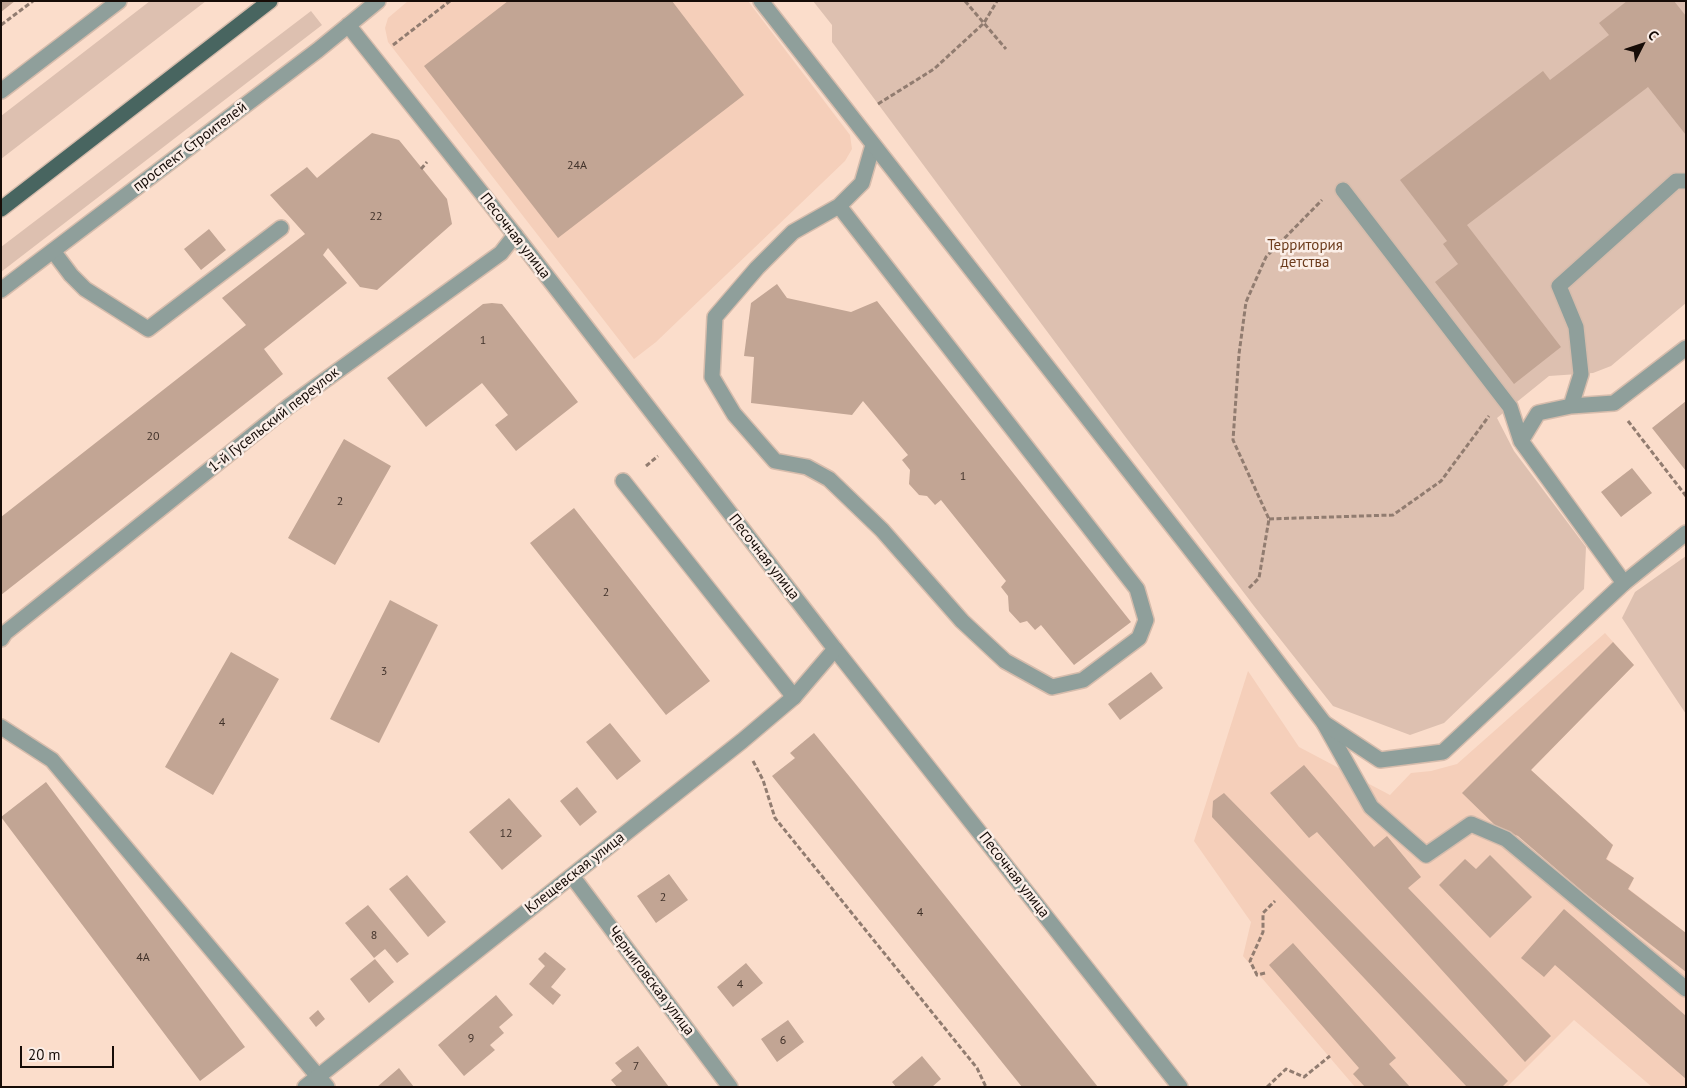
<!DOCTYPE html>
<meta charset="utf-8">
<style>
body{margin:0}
#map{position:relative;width:1687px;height:1088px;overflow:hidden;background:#fbddcb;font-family:"PT Sans",sans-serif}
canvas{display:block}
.frame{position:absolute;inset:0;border:2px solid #160c07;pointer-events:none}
.north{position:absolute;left:1617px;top:20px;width:50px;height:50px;-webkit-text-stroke:4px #fbeee7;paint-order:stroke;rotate:49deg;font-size:14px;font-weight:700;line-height:20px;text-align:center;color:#160c07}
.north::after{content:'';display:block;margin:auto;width:18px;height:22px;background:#160c07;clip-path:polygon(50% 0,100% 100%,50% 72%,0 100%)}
.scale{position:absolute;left:20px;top:1046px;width:94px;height:22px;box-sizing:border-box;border:2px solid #160c07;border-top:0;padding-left:6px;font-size:15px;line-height:18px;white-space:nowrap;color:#160c07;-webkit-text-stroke:4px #fbeee7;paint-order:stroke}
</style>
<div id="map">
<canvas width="1687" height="1088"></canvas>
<div class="frame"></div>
<div class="north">С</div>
<div class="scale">20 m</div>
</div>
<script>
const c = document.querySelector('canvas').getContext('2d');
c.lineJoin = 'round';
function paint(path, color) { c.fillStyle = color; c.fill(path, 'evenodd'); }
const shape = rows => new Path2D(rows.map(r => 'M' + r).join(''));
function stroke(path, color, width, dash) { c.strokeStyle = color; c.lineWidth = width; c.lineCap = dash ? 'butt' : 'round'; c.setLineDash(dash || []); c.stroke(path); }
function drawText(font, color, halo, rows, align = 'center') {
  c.font = font + ' "PT Sans",sans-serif'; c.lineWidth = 5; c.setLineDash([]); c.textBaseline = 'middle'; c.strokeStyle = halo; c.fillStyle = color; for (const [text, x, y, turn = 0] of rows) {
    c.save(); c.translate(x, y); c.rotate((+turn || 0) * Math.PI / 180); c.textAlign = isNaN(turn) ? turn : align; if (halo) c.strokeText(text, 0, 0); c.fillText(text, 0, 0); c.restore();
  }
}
const built = shape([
 [408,1,748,1,850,135,852,149,845,161,656,342,634,359,388,42,385,28,388,18],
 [1605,633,1634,665,1531,770,1613,845,1607,859,1634,878,1629,889,1686,933,1686,1087,1652,1087,1574,1020,1507,1087,1355,1087,1243,956,1251,922,1194,841,1248,671,1299,747,1390,795,1411,773,1431,771,1457,764]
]);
const green = shape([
 [150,1,206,1,1,159,1,116],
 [813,1,1686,1,1686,303,1611,366,1593,373,1549,376,1497,418,1514,451,1586,547,1584,589,1444,723,1410,735,1333,706,1254,606,1124,435,832,42,832,25],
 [311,11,322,25,1,272,1,247],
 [1686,556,1686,714,1622,618,1635,592]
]);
const building = shape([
 [1,1,15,1,1,12],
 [508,1,672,1,744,95,558,238,424,66],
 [1627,1,1674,1,1686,16,1686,135,1648,87,1467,225,1561,347,1514,384,1435,282,1458,264,1443,244,1447,241,1400,180,1543,71,1550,80,1609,35,1599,23],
 [372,133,399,140,447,199,452,224,377,290,360,287,328,248,323,255,347,283,264,349,283,374,1,595,1,517,246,325,222,298,305,234,270,195,307,167,317,178],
 [209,229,226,250,201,270,184,249],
 [777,284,787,298,851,312,877,301,1131,622,1074,665,1041,625,1035,630,1027,621,1020,623,1009,611,1008,596,1001,587,1006,581,941,500,935,505,927,496,919,495,909,484,910,470,902,460,908,455,863,401,852,415,751,403,754,357,744,356,751,303],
 [492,303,502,304,578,402,516,451,495,425,508,415,482,383,426,427,387,378,483,304],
 [1686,401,1686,471,1652,428],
 [344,439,391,466,335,565,288,538],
 [1632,468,1652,493,1621,517,1601,492],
 [574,508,710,681,666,715,530,543],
 [390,600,438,625,379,743,330,719],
 [1613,642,1634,665,1531,770,1613,845,1606,859,1634,878,1628,889,1686,933,1686,972,1582,891,1518,836,1498,828,1462,793],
 [231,652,279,679,213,795,165,767],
 [1151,672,1163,688,1120,720,1108,704],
 [610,723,641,761,617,780,586,742],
 [814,733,854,782,1098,1087,1022,1087,772,776,795,758,790,753],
 [1304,765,1374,847,1387,836,1421,877,1408,888,1551,1036,1525,1062,1317,832,1309,838,1270,793],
 [46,782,245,1047,200,1081,1,817],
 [577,787,597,812,580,826,560,801],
 [1224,793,1508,1081,1502,1087,1467,1087,1212,817,1213,801],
 [509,798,542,836,502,870,469,832],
 [1490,855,1532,897,1490,938,1439,885,1465,859,1476,869],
 [669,874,688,900,656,923,637,896],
 [407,875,446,922,428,937,389,889],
 [368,905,409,954,397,963,385,949,374,958,345,923],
 [1564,909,1686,1016,1686,1079,1555,965,1544,977,1521,958],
 [1293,943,1396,1058,1389,1064,1410,1087,1365,1087,1353,1074,1359,1068,1269,965],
 [545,952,566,969,551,987,561,995,553,1005,529,984,545,966,538,959],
 [375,959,394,982,369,1003,350,979],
 [746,963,763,983,733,1007,717,987],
 [496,995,513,1015,499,1027,504,1033,490,1045,495,1050,464,1076,438,1045],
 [318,1010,325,1019,316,1027,309,1018],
 [788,1020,804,1042,777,1062,761,1039],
 [638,1046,669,1087,617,1087,611,1080,622,1071,615,1063],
 [922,1056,941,1079,932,1087,896,1087,892,1082],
 [399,1068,414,1087,377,1087]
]);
const path = shape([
 [965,1,1006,49],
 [1,25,33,1],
 [393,45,450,1],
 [878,104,934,69,984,23,997,1],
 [421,169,427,162],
 [1628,421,1686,496],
 [646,466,658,456],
 [1269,519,1393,515,1441,481,1489,416],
 [1249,588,1259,578,1269,519,1233,440,1239,354,1246,302,1266,257,1322,200],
 [753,761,763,780,775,818,977,1068,986,1087],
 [1265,973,1257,975,1250,961,1263,932,1263,913,1275,901],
 [1267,1087,1286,1069,1304,1077,1330,1056]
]);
const service = shape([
 [1343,190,1510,407,1521,441],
 [839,206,1137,589,1146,620,1139,638,1083,680,1052,687,1005,661,962,621,882,530,829,479,807,467,775,461,734,414,712,377,715,317,757,268,793,232,839,206,862,183,873,145],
 [53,251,71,275,85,289,148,329,281,228],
 [1571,406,1581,374,1576,327,1559,286,1676,181,1686,181],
 [623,481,794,697],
 [1624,583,1521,441,1538,413,1571,406,1614,403,1686,348],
 [1,639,5,633,289,406,501,253,515,235],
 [835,649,1180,1087],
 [1324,723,1371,807,1426,855,1471,824,1506,839,1686,989],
 [1,727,52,760,327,1087]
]);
const minor = shape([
 [761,1,1241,614,1324,723,1380,760,1443,752,1624,583,1686,533],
 [1,91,119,1],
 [1,290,318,50,378,1],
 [572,876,730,1087],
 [305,1087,742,741,794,697,835,649,515,235,348,25]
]);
const primary = shape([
 [1,209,270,1]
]);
const numberNames = [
 ["24А",577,166],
 ["22",376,217],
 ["1",483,341],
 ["20",153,437],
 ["1",963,477],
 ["2",340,502],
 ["2",606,593],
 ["3",384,672],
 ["4",222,723],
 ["12",506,834],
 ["2",663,898],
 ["4",920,913],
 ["8",374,936],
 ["4А",143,958],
 ["4",740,985],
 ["9",471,1039],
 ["6",783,1041],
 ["7",636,1067]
];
const streetNames = [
 ["проспект Строителей",190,147,-37],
 ["Песочная улица",515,236,52],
 ["1-й Гусельский переулок",274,420,-38],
 ["Песочная улица",764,557,52],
 ["Клещевская улица",575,873,-38],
 ["Песочная улица",1014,875,52],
 ["Черниговская улица",651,981,53]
];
const parkNames = [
 ["Территория",1305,246],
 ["детства",1305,263]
];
paint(built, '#f5cfba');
paint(green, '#ddc0b0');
paint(building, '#c2a594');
stroke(service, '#d6bcac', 18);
stroke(minor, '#d6bcac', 18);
stroke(primary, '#d6bcac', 18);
stroke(path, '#917c70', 3, [5, 2.5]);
stroke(service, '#8f9f9b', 15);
stroke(minor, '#8f9f9b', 15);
stroke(primary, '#486560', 15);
drawText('12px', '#41322a', null, numberNames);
drawText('15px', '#160c07', '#fbeee7', streetNames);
drawText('15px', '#6c3c1d', '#fbeee7', parkNames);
</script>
